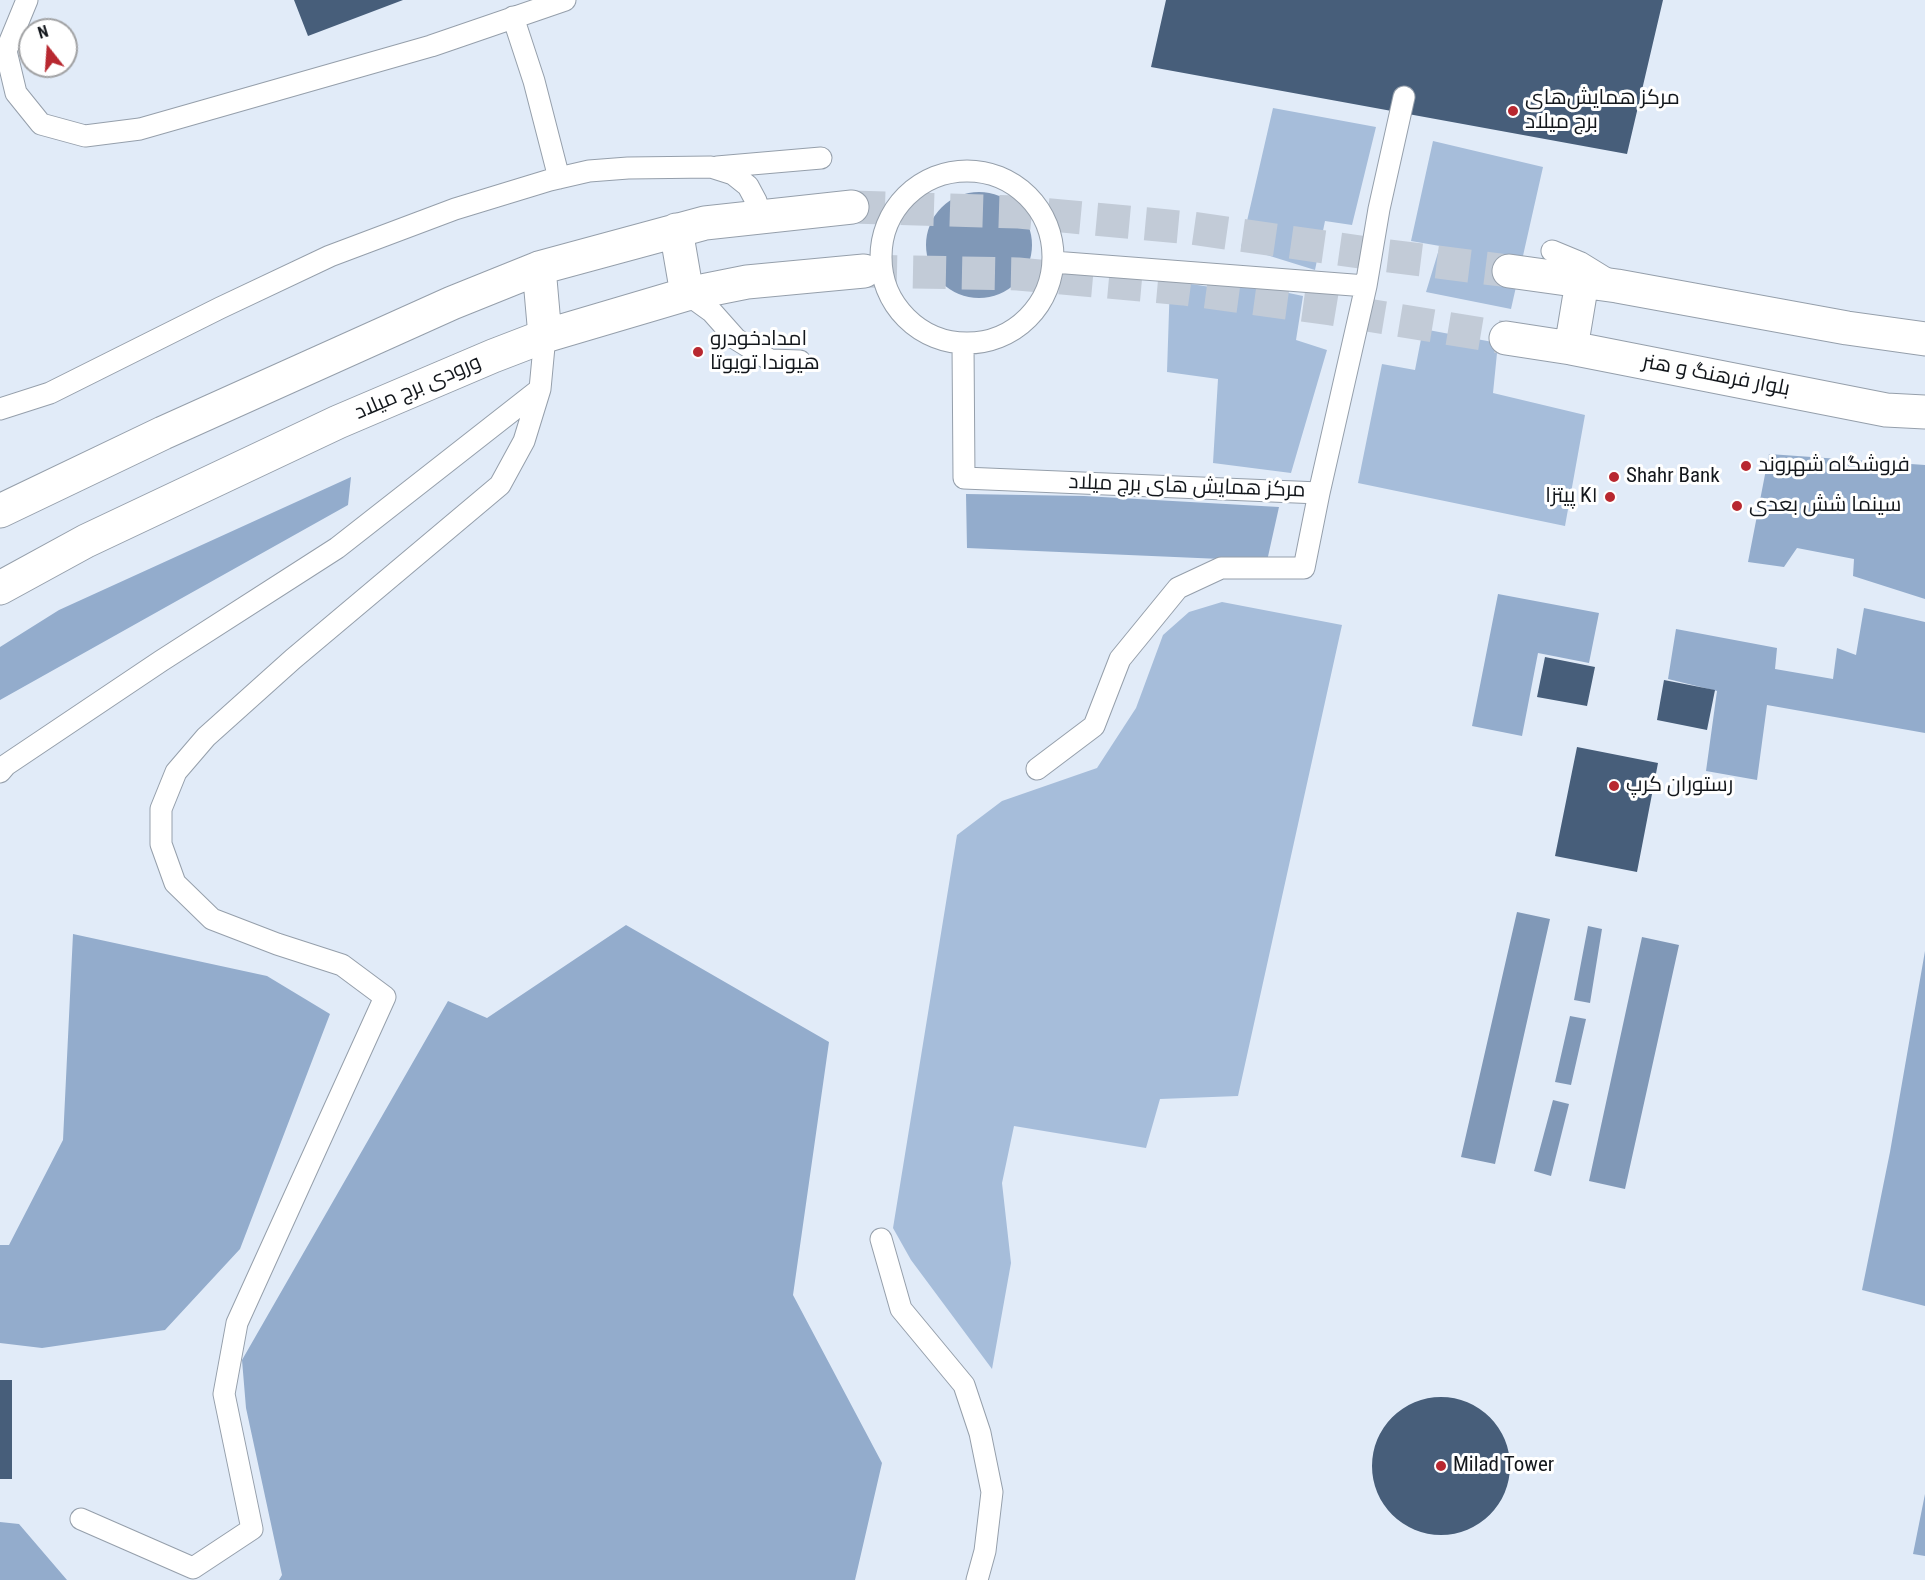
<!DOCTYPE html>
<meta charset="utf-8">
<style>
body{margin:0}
#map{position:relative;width:1925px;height:1580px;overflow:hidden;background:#e1ebf8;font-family:"Roboto Condensed",sans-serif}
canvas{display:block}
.north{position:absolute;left:18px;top:18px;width:60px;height:60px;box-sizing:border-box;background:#fff;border:2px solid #a1a2a4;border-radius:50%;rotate:343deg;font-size:16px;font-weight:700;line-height:24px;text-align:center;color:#13171c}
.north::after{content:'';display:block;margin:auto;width:21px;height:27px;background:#b82830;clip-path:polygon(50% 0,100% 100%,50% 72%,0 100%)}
</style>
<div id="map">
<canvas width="1925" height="1580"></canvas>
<div class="north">N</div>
</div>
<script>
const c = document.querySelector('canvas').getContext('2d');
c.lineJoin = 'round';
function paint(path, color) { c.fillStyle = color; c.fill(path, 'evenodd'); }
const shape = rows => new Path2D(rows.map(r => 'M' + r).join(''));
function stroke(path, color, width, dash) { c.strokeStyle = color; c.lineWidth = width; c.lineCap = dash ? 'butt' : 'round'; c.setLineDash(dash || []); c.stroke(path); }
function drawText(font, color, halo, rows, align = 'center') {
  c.font = font + ' "Roboto Condensed",Cairo,sans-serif'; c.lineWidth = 6; c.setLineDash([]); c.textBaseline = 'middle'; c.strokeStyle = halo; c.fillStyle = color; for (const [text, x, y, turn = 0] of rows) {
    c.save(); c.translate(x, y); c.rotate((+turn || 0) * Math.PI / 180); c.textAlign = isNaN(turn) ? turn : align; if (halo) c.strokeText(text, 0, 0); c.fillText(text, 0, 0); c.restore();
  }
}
const green = shape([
 [1273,108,1376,127,1352,225,1325,221,1315,270,1241,247],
 [1433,141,1543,167,1511,309,1426,292,1440,246,1411,241],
 [1170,281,1231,290,1232,281,1303,296,1296,340,1327,350,1291,473,1213,463,1218,379,1167,372],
 [1423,329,1498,343,1493,393,1585,415,1565,526,1358,483,1382,364,1415,370],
 [1222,602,1342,625,1238,1096,1160,1099,1146,1148,1014,1126,1002,1183,1011,1263,992,1369,911,1260,893,1228,957,835,1002,801,1097,768,1136,708,1163,635,1189,612]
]);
const forest = shape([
 [1769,454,1925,465,1925,599,1853,576,1854,559,1797,548,1784,567,1748,562],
 [351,477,348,505,0,700,0,647,59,610],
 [966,494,1084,496,1279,507,1267,561,967,548],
 [1498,594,1599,613,1589,663,1538,653,1522,736,1472,726],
 [1864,608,1925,622,1925,733,1767,705,1757,780,1706,771,1717,691,1668,679,1676,629,1777,648,1775,669,1833,679,1837,648,1856,655],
 [626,925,829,1042,793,1295,882,1463,855,1580,279,1580,282,1575,246,1408,242,1360,448,1001,487,1018],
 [73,934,267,976,330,1014,240,1249,165,1330,42,1348,0,1343,0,1245,9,1245,63,1140],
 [1925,951,1925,1306,1862,1290,1890,1152],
 [1925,1494,1925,1556,1913,1554],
 [0,1522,19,1524,67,1580,0,1580]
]);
const water = shape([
 '926 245a53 53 0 1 1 106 0a53 53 0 1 1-106 0Z',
 [1517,912,1550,919,1495,1164,1461,1157],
 [1588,926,1602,929,1590,1003,1574,1000],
 [1642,937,1679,945,1625,1189,1589,1181],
 [1570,1016,1586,1019,1571,1085,1555,1082],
 [1553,1100,1569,1104,1551,1176,1534,1171]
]);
const building = shape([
 [294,0,403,0,308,36],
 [1166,0,1663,0,1627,154,1151,67],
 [1545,657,1595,667,1587,706,1537,697],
 [1664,680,1715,690,1707,730,1657,720],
 [1577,747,1658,763,1637,872,1555,856],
 [0,1380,12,1380,12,1479,0,1479],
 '1372 1466a69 69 0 1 1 138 0a69 69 0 1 1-138 0Z'
]);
const secondaryTunnel = shape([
 [852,207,1019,212,1191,228,1381,255,1509,271],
 [864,271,1018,274,1184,289,1331,309,1506,338]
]);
const lane = shape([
 [27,0,6,51,16,93,41,124,85,136,140,129,431,46,565,0],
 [513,17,534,81,559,178],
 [717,167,821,158],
 '881 257a86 86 0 1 1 172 0a86 86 0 1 1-172 0Z',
 [1552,251,1581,263,1607,279],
 [1053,262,1366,286],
 [687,294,712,312,736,339,770,360,800,361],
 [963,344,964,478,1319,493,1366,286,1379,209,1404,97],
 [0,409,50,393,220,308,330,256,455,209,550,180,589,171,628,168,711,167,733,174,748,186,756,201,761,216],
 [1037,769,1094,726,1120,659,1178,588,1221,568,1304,568,1319,493],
 [0,772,6,765,161,661,337,548,540,389],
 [881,1239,901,1309,964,1385,980,1433,992,1492,985,1551,977,1580],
 [81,1519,193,1568,252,1529,224,1394,237,1323,385,997,342,965,277,944,212,919,175,883,161,844,161,809,176,772,206,737,293,659,500,485,524,441,540,389,545,336]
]);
const secondary = shape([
 [676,230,687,294],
 [539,268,545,336],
 [1509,271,1617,286,1847,328,1925,339],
 [1506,338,1571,348,1886,410,1925,412],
 [1571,348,1582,282],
 [0,511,163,433,452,303,539,268,705,223,852,207],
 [0,588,86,541,338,422,493,356,545,336,687,294,747,282,864,271]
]);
const markers = [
 [1513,111,6,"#b82830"],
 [698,352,6,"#b82830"],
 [1746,466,6,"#b82830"],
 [1614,477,6,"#b82830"],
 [1610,497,6,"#b82830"],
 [1737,506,6,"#b82830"],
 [1614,786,6,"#b82830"],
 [1441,1466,6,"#b82830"]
];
const poiNames = [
 ["مرکز همایش‌های",1525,99],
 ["برج میلاد",1525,123],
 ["امدادخودرو",710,340],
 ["هیوندا تویوتا",710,364],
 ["فروشگاه شهروند",1758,466],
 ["Shahr Bank",1626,477],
 ["پیتزا K۱",1598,497,"right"],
 ["سینما شش بعدی",1749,506],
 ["رستوران کرپ",1626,786],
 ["Milad Tower",1453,1466]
];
const streetNames = [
 ["بلوار فرهنگ و هنر",1716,376,11],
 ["ورودی برج میلاد",418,388,-23],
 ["مرکز همایش های برج میلاد",1187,487,2]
];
paint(green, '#a6bdda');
paint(forest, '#93accc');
paint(water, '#8098b7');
paint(building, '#475e7a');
stroke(secondaryTunnel, '#c2cbd7', 33, [33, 16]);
stroke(lane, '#959fab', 23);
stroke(secondary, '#959fab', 35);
stroke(lane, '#fff', 21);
stroke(secondary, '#fff', 33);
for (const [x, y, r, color] of markers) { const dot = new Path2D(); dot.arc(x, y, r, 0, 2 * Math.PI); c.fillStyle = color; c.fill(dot); stroke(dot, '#fff', 2); }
drawText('21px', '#13171c', '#fff', poiNames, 'left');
drawText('21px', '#13171c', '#fff', streetNames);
</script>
